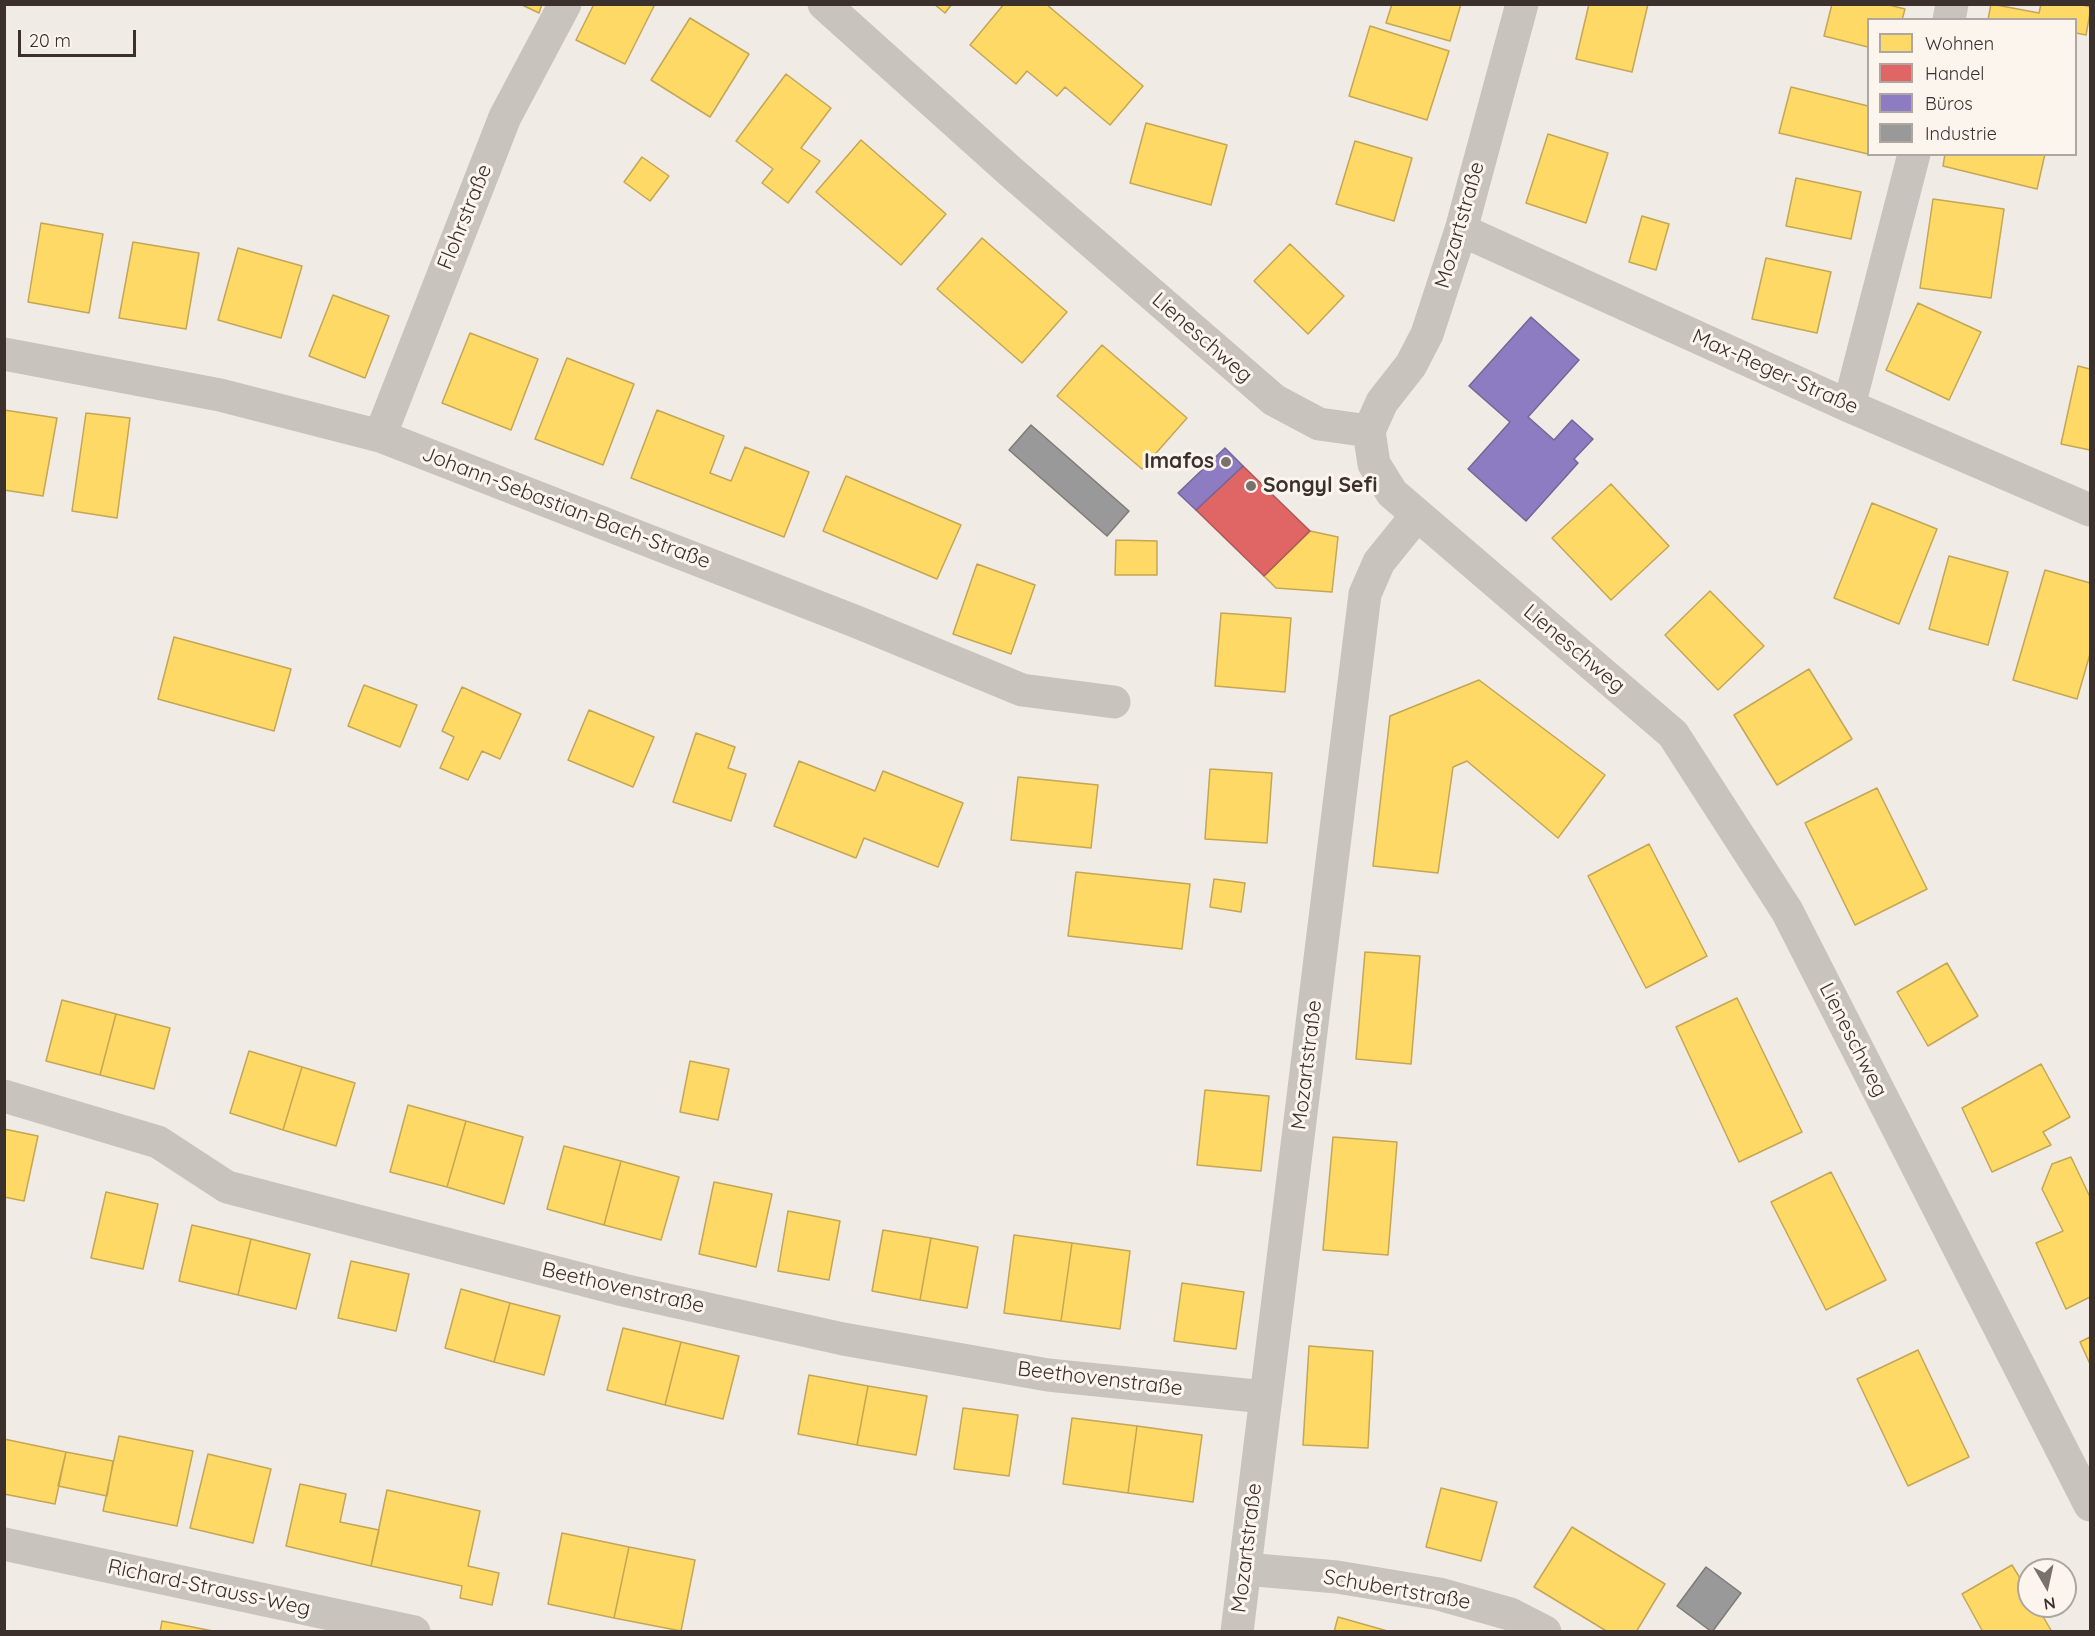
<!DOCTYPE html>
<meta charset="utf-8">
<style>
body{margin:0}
#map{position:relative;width:2095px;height:1636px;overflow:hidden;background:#f0ebe5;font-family:Quicksand,sans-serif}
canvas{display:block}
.frame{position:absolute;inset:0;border:6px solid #3b302b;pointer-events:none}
.legend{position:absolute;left:1867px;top:18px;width:210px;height:138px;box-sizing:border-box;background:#fbf5ee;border:2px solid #aea6a0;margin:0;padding:8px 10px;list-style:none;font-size:18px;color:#3b302b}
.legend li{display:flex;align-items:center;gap:12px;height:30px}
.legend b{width:30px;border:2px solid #aea6a0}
.north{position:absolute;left:2017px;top:1558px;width:60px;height:60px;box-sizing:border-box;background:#fbf5ee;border:2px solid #aea6a0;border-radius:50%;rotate:171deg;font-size:16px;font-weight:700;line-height:24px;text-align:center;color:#3b302b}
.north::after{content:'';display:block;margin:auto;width:21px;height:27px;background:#7a716c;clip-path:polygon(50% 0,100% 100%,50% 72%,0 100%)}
.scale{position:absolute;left:18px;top:30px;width:118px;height:27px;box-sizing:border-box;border:3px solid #3b302b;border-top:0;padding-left:8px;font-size:18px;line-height:21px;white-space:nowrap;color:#3b302b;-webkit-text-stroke:4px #fbf5ee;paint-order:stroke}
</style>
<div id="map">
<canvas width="2095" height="1636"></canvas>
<div class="frame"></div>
<ul class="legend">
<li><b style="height:16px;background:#ffd966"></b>Wohnen</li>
<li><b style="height:16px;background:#e06666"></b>Handel</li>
<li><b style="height:16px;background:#8e7cc3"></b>Büros</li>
<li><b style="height:16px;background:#999"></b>Industrie</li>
</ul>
<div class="north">N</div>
<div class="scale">20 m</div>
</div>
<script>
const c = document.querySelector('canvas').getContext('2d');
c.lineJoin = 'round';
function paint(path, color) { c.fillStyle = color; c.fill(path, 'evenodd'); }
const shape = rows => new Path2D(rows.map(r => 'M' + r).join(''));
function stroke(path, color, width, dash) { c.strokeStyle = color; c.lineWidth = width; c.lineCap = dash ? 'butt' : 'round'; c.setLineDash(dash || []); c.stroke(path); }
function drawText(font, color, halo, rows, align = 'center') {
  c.font = font + ' Quicksand,sans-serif'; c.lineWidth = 6; c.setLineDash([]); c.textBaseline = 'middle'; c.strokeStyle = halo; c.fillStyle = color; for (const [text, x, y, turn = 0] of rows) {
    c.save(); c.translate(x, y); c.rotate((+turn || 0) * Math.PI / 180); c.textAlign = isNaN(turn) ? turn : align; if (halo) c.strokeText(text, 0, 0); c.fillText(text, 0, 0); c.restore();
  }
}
const homes = shape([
 [520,4,542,4,539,13,520,4],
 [594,4,655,4,625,64,576,40,594,4],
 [934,4,952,4,945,13,934,4],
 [1004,4,1046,4,1143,86,1110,125,1065,87,1057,96,1027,71,1016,84,970,45,1004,4],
 [1392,4,1461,4,1450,41,1386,23,1392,4],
 [1589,4,1648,4,1632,72,1576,59,1589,4],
 [1832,4,1885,4,1905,9,1902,20,1868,20,1868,47,1824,36,1832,4],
 [1991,4,2039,13,2041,4,2080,4,2090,7,2090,13,2086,35,2076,33,2076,20,1988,20,1991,4],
 [690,18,749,54,710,117,651,80,690,18],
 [1370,26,1449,51,1427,120,1349,96,1370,26],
 [786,74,831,108,801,148,820,161,788,203,762,183,773,169,736,141,786,74],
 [1791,87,1868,106,1868,154,1779,133,1791,87],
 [1146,123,1227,145,1211,205,1130,183,1146,123],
 [1548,134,1608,153,1586,223,1526,203,1548,134],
 [861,140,946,214,901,265,816,192,861,140],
 [1355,141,1412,158,1394,221,1336,204,1355,141],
 [1945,154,2045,154,2037,189,1943,166,1945,154],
 [642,157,669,176,650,201,624,182,642,157],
 [1796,178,1861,192,1851,239,1786,226,1796,178],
 [1933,199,2004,209,1991,298,1920,288,1933,199],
 [1642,216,1669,224,1656,270,1629,262,1642,216],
 [41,223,103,234,89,313,28,302,41,223],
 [982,238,1067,312,1022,363,937,289,982,238],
 [133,242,199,253,186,329,119,318,133,242],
 [1290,244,1344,296,1308,334,1254,281,1290,244],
 [238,248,302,266,281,338,218,320,238,248],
 [1766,258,1831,272,1817,333,1752,319,1766,258],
 [333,295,389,316,365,378,309,356,333,295],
 [1918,303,1981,332,1949,400,1886,370,1918,303],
 [470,333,538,359,511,430,442,403,470,333],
 [1102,345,1187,418,1142,469,1057,396,1102,345],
 [567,358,634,384,603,465,535,439,567,358],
 [2078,366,2090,369,2090,450,2061,444,2078,366],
 [4,410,57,418,43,496,4,490,4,410],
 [657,410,724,436,710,473,731,481,745,447,809,472,784,537,631,478,657,410],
 [86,413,130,418,117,518,72,511,86,413],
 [846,476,961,525,937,579,823,531,846,476],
 [1611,484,1669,546,1611,600,1552,538,1611,484],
 [1872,503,1937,529,1899,624,1834,598,1872,503],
 [1310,531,1338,537,1332,592,1276,588,1264,576,1310,531],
 [1116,540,1157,541,1157,575,1115,575,1116,540],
 [1949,556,2008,572,1988,645,1929,629,1949,556],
 [977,564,1035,585,1011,654,953,634,977,564],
 [2045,570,2090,583,2090,654,2077,699,2013,680,2045,570],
 [1710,591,1764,646,1718,690,1665,635,1710,591],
 [1221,613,1291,618,1285,692,1215,686,1221,613],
 [174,637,291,669,274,731,158,699,174,637],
 [1809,669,1852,739,1777,785,1734,715,1809,669],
 [1479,680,1605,775,1558,838,1467,761,1453,767,1438,873,1373,866,1390,716,1479,680],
 [364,685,417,705,400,747,348,726,364,685],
 [462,687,521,714,500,759,482,751,468,780,440,768,454,737,442,731,462,687],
 [589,710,654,737,633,787,568,760,589,710],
 [696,733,735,747,728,768,746,774,731,821,673,802,696,733],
 [799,761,875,791,883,771,963,803,938,867,864,838,856,858,774,826,799,761],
 [1210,769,1272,773,1267,843,1205,839,1210,769],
 [1018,777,1098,785,1091,848,1011,840,1018,777],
 [1877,788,1927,889,1855,925,1805,823,1877,788],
 [1649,844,1707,956,1646,988,1588,876,1649,844],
 [1076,872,1190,884,1182,949,1068,936,1076,872],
 [1214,879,1245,883,1241,912,1210,907,1214,879],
 [1365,952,1420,956,1411,1064,1356,1059,1365,952],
 [1947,963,1978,1016,1928,1046,1897,992,1947,963],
 [1737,998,1802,1132,1739,1162,1676,1027,1737,998],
 [62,1000,116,1014,100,1075,46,1061,62,1000],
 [116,1014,170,1028,154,1089,100,1075,116,1014],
 [249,1051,302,1067,283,1130,230,1113,249,1051],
 [690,1061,729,1069,718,1120,680,1112,690,1061],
 [2041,1064,2070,1117,2043,1132,2051,1145,1992,1172,1962,1108,2041,1064],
 [302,1067,355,1083,336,1146,283,1130,302,1067],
 [1205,1090,1269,1096,1261,1171,1197,1165,1205,1090],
 [408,1105,466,1121,447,1187,390,1172,408,1105],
 [466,1121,523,1137,504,1204,447,1187,466,1121],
 [4,1129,38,1136,24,1201,4,1197,4,1129],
 [1333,1137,1397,1142,1388,1255,1323,1250,1333,1137],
 [564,1146,621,1161,604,1225,547,1209,564,1146],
 [2071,1157,2090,1197,2090,1297,2066,1309,2036,1243,2063,1231,2042,1189,2052,1164,2071,1157],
 [621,1161,679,1177,661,1240,604,1225,621,1161],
 [1831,1172,1886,1280,1826,1310,1771,1202,1831,1172],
 [714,1182,772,1194,756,1267,699,1254,714,1182],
 [106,1192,158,1204,143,1269,91,1258,106,1192],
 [788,1211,840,1221,829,1280,778,1271,788,1211],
 [192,1225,251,1239,238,1295,179,1281,192,1225],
 [883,1230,931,1238,920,1300,872,1291,883,1230],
 [1014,1235,1072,1243,1061,1321,1004,1313,1014,1235],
 [931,1238,978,1247,967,1308,920,1300,931,1238],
 [251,1239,310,1254,296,1309,238,1295,251,1239],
 [1072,1243,1130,1251,1120,1329,1061,1321,1072,1243],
 [351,1261,409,1274,396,1331,338,1318,351,1261],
 [1182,1283,1244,1292,1236,1349,1174,1341,1182,1283],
 [461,1289,510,1303,494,1362,445,1348,461,1289],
 [510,1303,560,1316,544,1375,494,1362,510,1303],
 [623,1328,681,1342,665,1405,607,1390,623,1328],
 [2090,1337,2090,1364,2080,1342,2090,1337],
 [681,1342,739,1356,723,1419,665,1405,681,1342],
 [1309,1346,1373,1351,1368,1448,1303,1445,1309,1346],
 [1918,1350,1969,1457,1908,1486,1857,1379,1918,1350],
 [809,1375,868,1386,857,1445,798,1434,809,1375],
 [868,1386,927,1396,916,1455,857,1445,868,1386],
 [963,1408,1018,1415,1009,1476,954,1469,963,1408],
 [1072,1418,1137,1426,1128,1493,1063,1484,1072,1418],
 [1137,1426,1202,1435,1193,1502,1128,1493,1137,1426],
 [119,1436,193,1451,177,1526,103,1511,119,1436],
 [4,1439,66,1452,55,1504,4,1494,4,1439],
 [66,1452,113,1461,107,1496,58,1486,66,1452],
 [208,1454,271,1469,253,1543,190,1528,208,1454],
 [300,1484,346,1494,340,1522,379,1530,371,1566,286,1546,300,1484],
 [1441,1488,1497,1502,1481,1561,1426,1547,1441,1488],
 [387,1490,480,1511,468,1566,499,1573,492,1605,460,1598,462,1586,371,1566,387,1490],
 [1572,1527,1665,1584,1636,1632,1608,1632,1534,1587,1572,1527],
 [562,1533,629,1547,614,1618,548,1604,562,1533],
 [629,1547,695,1560,681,1631,614,1618,629,1547],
 [2012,1565,2029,1593,2029,1606,2037,1606,2052,1632,1983,1632,1962,1594,2012,1565],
 [1338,1617,1391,1632,1334,1632,1338,1617],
 [162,1621,218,1632,160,1632,162,1621]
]);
const shops = shape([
 [1243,466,1310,531,1264,576,1196,510,1243,466]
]);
const offices = shape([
 [1531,317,1579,360,1528,417,1554,440,1572,420,1593,439,1574,459,1578,463,1526,521,1468,469,1510,422,1469,386,1531,317],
 [1225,448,1243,466,1196,510,1178,493,1225,448]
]);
const industry = shape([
 [1031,425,1129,511,1107,536,1009,450,1031,425],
 [1706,1567,1741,1593,1712,1632,1677,1606,1706,1567]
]);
const minor = shape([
 [824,4,1011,172,1274,400,1319,424,1369,431],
 [1949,20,1952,4],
 [1461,230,1849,406,2090,510],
 [4,354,220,395,380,436,857,622,1022,690,1114,702],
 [1849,406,1914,154],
 [1369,431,1374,464,1392,493,1673,734,1787,911,2090,1505],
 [1369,431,1382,402,1411,365,1427,334,1461,230,1522,4],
 [380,436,505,117,565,4],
 [4,1096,158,1142,227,1187,623,1290,843,1339,1048,1375,1265,1397],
 [4,1544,414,1632],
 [1245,1569,1337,1577,1439,1594,1510,1614,1545,1632],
 [1237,1632,1365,594,1379,562,1417,515]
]);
const markers = [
 [1226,462,6,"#7a716c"],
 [1251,486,6,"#7a716c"]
];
const streetNames = [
 ["Flohrstraße",465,217,-68],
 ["Mozartstraße",1460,225,-74],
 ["Lieneschweg",1202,338,41],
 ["Max-Reger-Straße",1775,372,24],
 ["Johann-Sebastian-Bach-Straße",566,508,21],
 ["Lieneschweg",1574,649,40],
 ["Lieneschweg",1853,1040,63],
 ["Mozartstraße",1307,1065,-83],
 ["Beethovenstraße",623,1288,13],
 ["Beethovenstraße",1100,1379,7],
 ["Mozartstraße",1247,1548,-83],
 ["Richard-Strauss-Weg",209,1588,12],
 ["Schubertstraße",1397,1590,10]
];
const poiNames = [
 ["Imafos",1214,462],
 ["Songyl Sefi",1263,486,"left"]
];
paint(homes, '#ffd966');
stroke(homes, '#c4a654', 1.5);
paint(shops, '#e06666');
stroke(shops, '#ae5654', 1.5);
paint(offices, '#8e7cc3');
stroke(offices, '#756595', 1.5);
paint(industry, '#999');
stroke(industry, '#7d7a78', 1.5);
stroke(minor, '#c9c3be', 33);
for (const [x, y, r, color] of markers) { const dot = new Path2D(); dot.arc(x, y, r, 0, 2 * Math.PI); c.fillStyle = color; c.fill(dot); stroke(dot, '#fbf5ee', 2); }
drawText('21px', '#3b302b', '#fbf5ee', streetNames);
drawText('bold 21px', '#3b302b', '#fbf5ee', poiNames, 'right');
</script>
